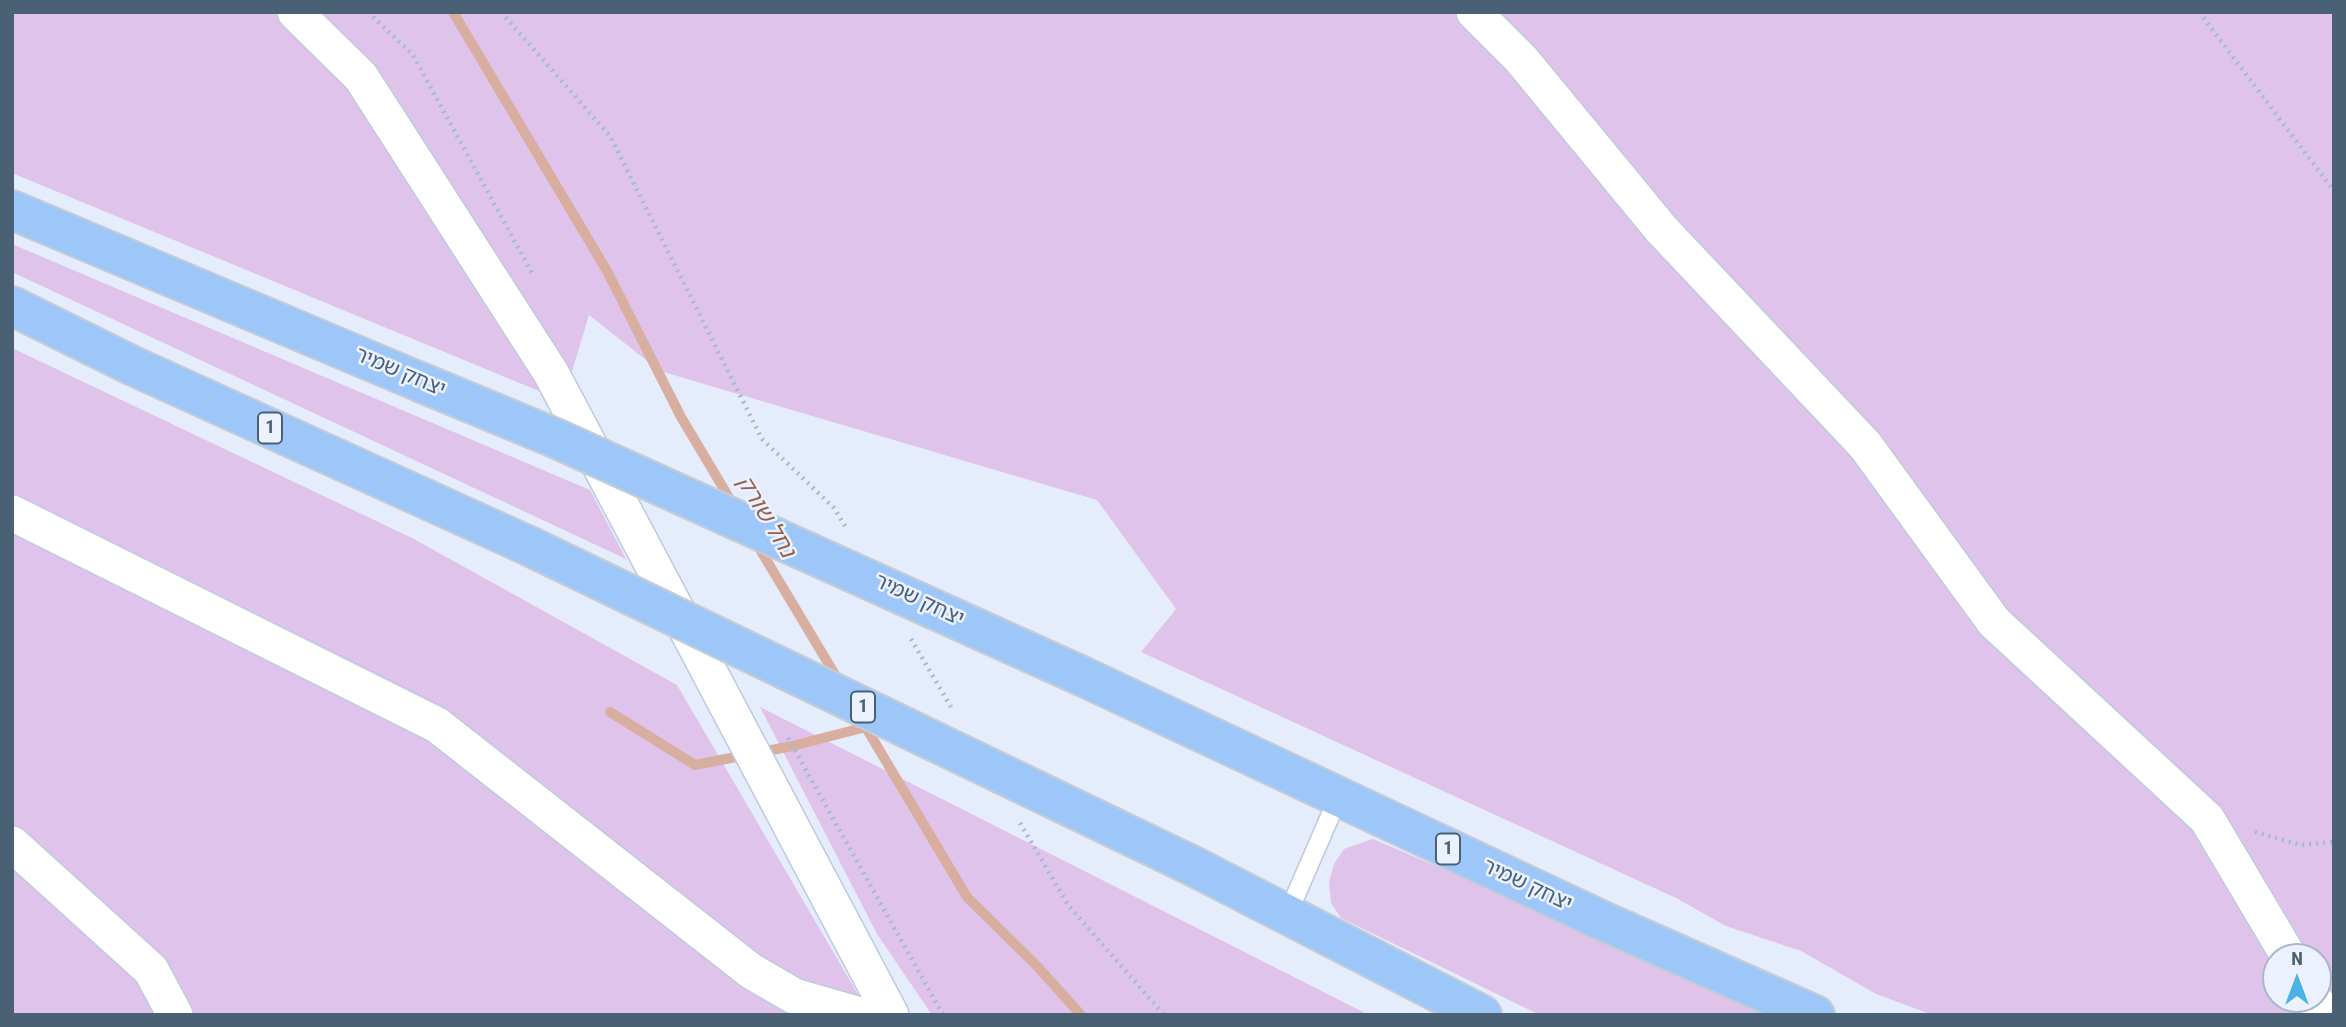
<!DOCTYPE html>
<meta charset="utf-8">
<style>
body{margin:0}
#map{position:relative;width:2346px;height:1027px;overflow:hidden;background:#e5ecfc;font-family:"Roboto Condensed",sans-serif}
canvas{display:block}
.frame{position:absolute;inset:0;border:14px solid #4a6175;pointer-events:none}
.north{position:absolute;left:2262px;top:943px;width:70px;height:70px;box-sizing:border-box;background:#ebf1ff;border:2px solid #abb7c8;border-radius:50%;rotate:0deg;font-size:19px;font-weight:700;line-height:28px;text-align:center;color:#4a6175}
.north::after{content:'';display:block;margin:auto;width:24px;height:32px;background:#4ab2e6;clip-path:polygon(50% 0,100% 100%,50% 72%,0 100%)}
</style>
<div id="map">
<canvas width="2346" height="1027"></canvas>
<div class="frame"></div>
<div class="north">N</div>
</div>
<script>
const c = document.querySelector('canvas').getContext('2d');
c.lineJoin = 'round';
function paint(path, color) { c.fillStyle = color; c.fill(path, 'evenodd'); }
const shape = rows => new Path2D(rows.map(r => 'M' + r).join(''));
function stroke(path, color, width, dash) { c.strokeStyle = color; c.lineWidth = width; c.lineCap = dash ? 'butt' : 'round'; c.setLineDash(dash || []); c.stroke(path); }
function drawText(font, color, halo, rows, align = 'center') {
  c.font = font + ' "Roboto Condensed","Noto Sans Hebrew",sans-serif'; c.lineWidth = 5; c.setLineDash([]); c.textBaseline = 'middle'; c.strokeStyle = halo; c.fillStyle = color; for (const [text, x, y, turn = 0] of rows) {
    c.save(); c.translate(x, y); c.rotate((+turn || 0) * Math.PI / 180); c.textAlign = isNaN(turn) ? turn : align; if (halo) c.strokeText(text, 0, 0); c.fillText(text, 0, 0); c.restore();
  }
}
const green = shape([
 [12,12,2334,12,2334,1015,1933,1015,1876,994,1801,951,1726,926,1676,898,1141,652,1176,609,1097,500,660,371,589,315,563,401,12,173],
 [2276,957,2318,957,2318,999,2276,999],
 [12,244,590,490,626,559,12,272],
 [12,348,412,538,677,685,870,1015,12,1015],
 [760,707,1369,1015,932,1015,877,934],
 [1373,839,1784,1015,1540,1015,1341,918,1331,903,1329,882,1334,864,1344,849]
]);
const stream = shape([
 [453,12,607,271,681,417,734,506],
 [755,541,840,683],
 [610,712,695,765,792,746,866,727],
 [862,721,967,897,1037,966,1081,1015]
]);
const path = shape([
 [368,12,413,55,532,273],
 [501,12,610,136,762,439,834,508,847,529],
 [2199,12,2334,191],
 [911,639,951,707],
 [788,738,943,1015],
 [1020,823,1068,905,1164,1015],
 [2255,832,2301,845,2334,842]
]);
const service = shape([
 [1288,913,1338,798]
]);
const minor = shape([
 [295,12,361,77,551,373,891,1015],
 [1474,12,1521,59,1662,230,1865,445,1994,622,2207,819,2289,957],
 [12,513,437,725,751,971,794,996,860,1015],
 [12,844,151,970,175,1015],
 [2314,999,2326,1015]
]);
const trunk = shape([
 [12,210,420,382],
 [12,306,131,365,529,546],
 [1084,677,1605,922,1815,1015],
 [1197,868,1482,1015]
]);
const trunkBridge = shape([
 [420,382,555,438,1084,677],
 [529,546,1197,868]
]);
const shields = [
 [270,428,24],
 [863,707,24],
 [1448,849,24]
];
const shieldNames = [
 ["1",270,428],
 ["1",863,707],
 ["1",1448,849]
];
const streetNames = [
 ["יצחק שמיר",400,373,23],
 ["יצחק שמיר",919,601,25],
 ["יצחק שמיר",1527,886,25]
];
const waterNames = [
 ["נחל שורק",765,517,59]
];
paint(green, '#dfc3ea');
stroke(stream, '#d8aea0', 10);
stroke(service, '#bdcbdf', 21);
stroke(minor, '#bdcbdf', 38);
stroke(trunk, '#c5ccd3', 42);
stroke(path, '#a0bbd7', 4.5, [2, 5]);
stroke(service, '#fff', 18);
stroke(minor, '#fff', 35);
stroke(trunk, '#9dc6f9', 38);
stroke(trunkBridge, '#c5ccd3', 42, []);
stroke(trunkBridge, '#9dc6f9', 38);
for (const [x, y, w] of shields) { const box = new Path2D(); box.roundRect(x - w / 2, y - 15.5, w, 31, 5); c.fillStyle = '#ebf1ff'; c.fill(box); stroke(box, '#4a6175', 2); }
drawText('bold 19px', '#4a6175', null, shieldNames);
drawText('21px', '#4a6175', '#ebf1ff', streetNames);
drawText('italic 23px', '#975f49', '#ebf1ff', waterNames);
</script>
